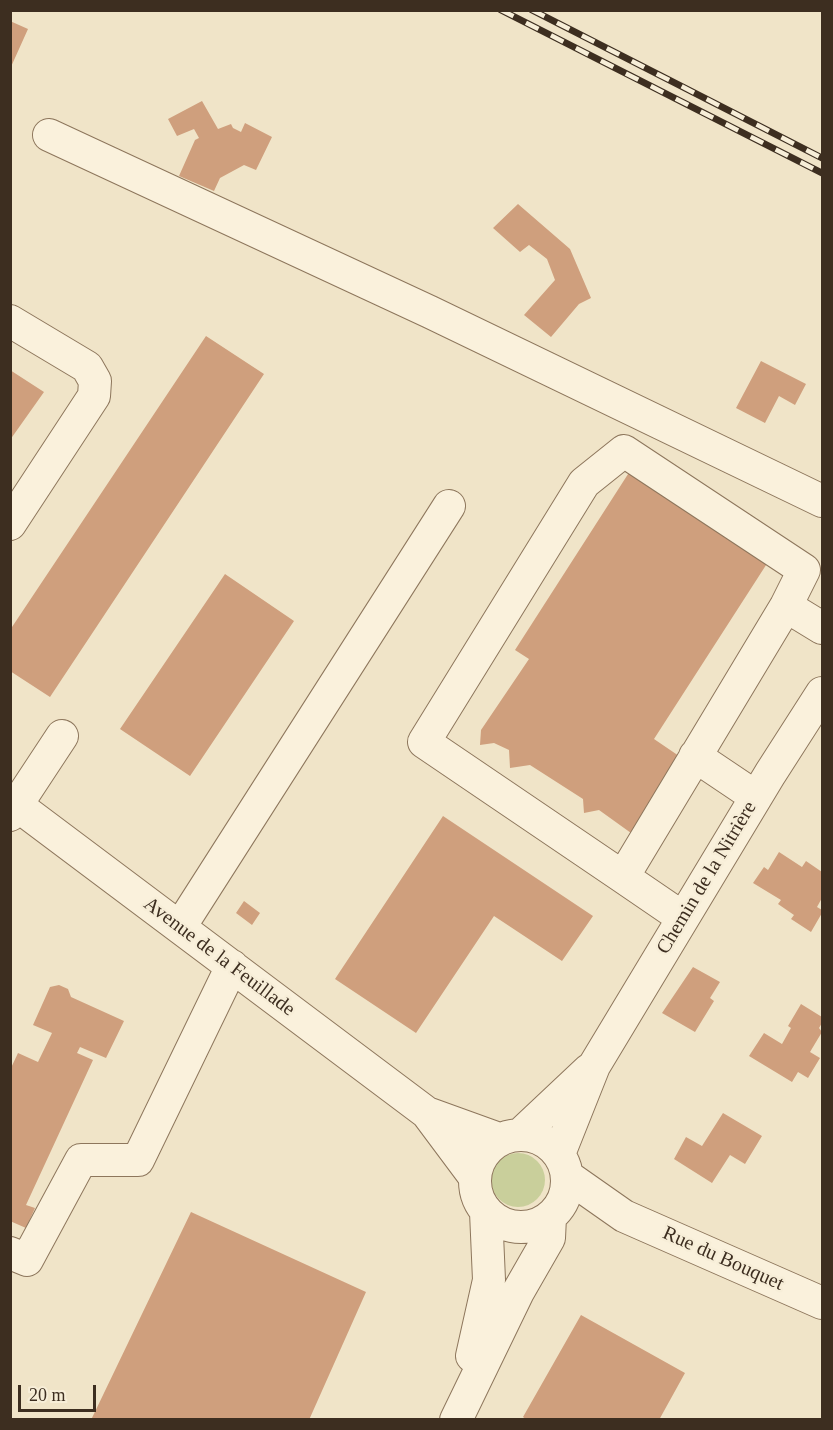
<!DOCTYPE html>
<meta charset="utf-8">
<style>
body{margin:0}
#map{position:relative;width:833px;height:1430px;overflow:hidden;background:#f0e4c8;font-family:"Times New Roman",serif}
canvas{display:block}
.frame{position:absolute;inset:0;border:12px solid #3d2e20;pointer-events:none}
.scale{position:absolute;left:18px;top:1385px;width:78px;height:27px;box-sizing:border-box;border:3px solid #3d2e20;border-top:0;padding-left:8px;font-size:18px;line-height:21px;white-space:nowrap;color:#3d2e20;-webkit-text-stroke:4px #f7eed8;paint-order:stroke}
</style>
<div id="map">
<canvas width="833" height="1430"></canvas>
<div class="frame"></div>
<div class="scale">20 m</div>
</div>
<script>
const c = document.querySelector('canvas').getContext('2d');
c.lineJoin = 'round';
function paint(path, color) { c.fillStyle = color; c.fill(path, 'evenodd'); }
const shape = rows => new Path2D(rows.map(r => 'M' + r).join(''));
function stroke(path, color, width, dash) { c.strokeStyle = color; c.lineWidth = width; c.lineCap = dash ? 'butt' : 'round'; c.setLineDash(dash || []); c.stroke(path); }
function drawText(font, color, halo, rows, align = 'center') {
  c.font = font + ' "Times New Roman",serif'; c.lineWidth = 5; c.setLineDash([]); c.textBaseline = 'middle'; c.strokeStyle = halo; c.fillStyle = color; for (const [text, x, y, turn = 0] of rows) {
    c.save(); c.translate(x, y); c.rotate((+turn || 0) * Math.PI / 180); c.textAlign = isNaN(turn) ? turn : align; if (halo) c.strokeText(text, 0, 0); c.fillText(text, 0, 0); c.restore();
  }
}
const green = shape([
 '491 1180a27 27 0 1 1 54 0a27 27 0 1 1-54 0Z'
]);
const building = shape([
 [10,21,28,29,10,69],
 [202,101,218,129,231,124,233,128,241,132,245,123,272,137,256,170,244,165,220,178,214,191,179,176,195,140,199,138,194,129,177,136,168,119],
 [518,204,570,249,591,298,579,304,551,337,524,315,555,280,547,259,529,245,520,252,493,228],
 [206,336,264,374,50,697,10,671,10,630],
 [761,361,806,384,795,405,779,396,765,423,736,408],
 [10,370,44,392,10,440],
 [630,471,768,562,654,739,679,756,631,833,599,810,584,813,583,799,530,765,510,768,509,750,494,743,480,745,481,730,529,659,515,650],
 [225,574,294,621,190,776,120,729],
 [443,816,593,916,562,961,494,916,416,1033,335,979],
 [779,852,802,867,806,861,822,872,822,898,817,907,822,910,822,913,811,932,791,919,794,915,778,904,781,900,753,883,764,867,768,870],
 [244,901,260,913,252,925,236,913],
 [693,967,720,982,710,998,714,1001,695,1032,662,1013],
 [59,985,68,989,71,997,124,1021,106,1058,80,1047,77,1053,93,1060,26,1205,35,1208,26,1228,10,1221,10,1070,18,1053,38,1062,52,1033,33,1025,50,987],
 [801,1004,822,1017,822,1023,819,1028,822,1032,810,1052,820,1058,808,1078,798,1072,792,1082,749,1056,764,1033,782,1044,791,1028,788,1026],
 [723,1113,762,1136,745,1164,730,1155,712,1183,674,1159,686,1137,702,1146],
 [191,1212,366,1292,309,1420,91,1420],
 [581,1315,685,1373,659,1420,527,1420,523,1417]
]);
const minor = shape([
 [49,135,430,312,822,501],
 [10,321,87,367,95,381,94,396,10,524],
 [786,606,822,628],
 [695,756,756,797],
 [10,800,427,1113,474,1176],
 [10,815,62,736],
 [623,877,786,606,804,570,624,451,584,483,424,742,623,877,683,918],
 [180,927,449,506],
 [427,1113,499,1139],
 [521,1134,589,1070],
 '475 1181a46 46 0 1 1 92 0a46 46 0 1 1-92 0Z',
 [559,1154,594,1066,770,774,822,693],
 [567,1176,624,1216,822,1303],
 [10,1253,27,1260,81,1160,138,1160,232,966],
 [472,1356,489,1280,486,1212],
 [456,1420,518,1292,549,1238,550,1217]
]);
const rail = shape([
 [501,10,822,173],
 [532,10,822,158]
]);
const streetNames = [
 ["Chemin de la Nitrière",707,878,-59],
 ["Avenue de la Feuillade",219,957,37],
 ["Rue du Bouquet",723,1259,24]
];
paint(green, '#c9cf9b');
paint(building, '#cf9f7d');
stroke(minor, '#8d765c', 34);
stroke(minor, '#faf1dc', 32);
stroke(rail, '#3d2e20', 7);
stroke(rail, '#f7eed8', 4.5, [14]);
drawText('20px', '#3d2e20', '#f7eed8', streetNames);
</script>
